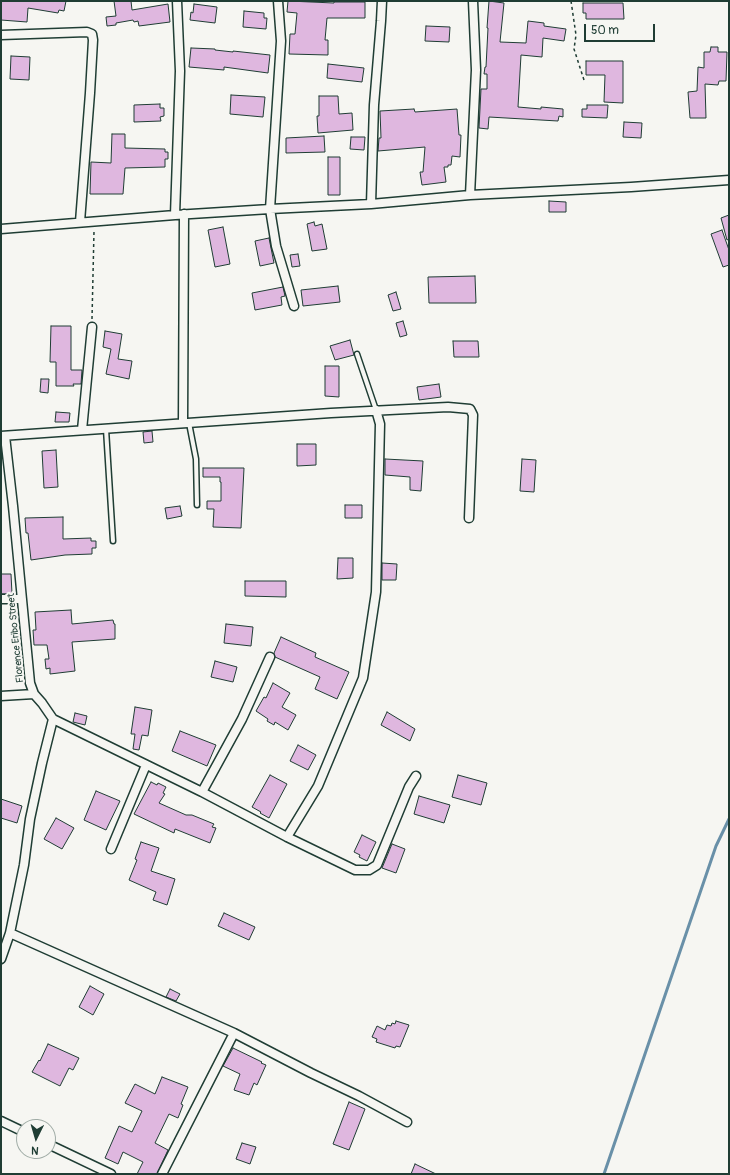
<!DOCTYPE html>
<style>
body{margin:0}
#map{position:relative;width:730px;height:1175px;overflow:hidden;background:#f6f6f2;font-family:Pangolin,sans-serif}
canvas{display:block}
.frame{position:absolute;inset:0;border:2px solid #1f3d34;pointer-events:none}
.north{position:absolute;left:16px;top:1119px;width:40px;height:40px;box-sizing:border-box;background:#f6f6f2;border:1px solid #a0aca6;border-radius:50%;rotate:185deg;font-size:11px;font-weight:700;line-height:16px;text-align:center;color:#1f3d34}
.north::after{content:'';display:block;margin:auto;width:14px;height:18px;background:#1f3d34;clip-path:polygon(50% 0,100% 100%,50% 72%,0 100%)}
.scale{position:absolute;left:584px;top:24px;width:71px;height:18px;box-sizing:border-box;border:2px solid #1f3d34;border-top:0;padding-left:5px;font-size:12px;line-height:14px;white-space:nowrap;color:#1f3d34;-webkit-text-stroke:3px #f6f6f2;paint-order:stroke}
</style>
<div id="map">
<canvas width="730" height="1175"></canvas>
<div class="frame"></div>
<div class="north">N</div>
<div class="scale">50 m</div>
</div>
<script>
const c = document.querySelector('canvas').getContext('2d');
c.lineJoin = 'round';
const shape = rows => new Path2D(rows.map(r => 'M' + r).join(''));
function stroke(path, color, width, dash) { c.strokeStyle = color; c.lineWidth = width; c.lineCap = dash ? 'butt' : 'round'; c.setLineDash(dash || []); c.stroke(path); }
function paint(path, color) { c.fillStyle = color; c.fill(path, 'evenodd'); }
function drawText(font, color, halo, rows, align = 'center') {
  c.font = font + ' Pangolin,sans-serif'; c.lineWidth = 4; c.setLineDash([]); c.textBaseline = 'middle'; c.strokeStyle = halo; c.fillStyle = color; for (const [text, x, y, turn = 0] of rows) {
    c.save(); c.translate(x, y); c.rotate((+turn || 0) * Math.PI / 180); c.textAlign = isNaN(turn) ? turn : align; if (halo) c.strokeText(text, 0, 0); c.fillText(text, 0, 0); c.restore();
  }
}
const stream = shape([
 [604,1174,716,846,729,819]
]);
const building = shape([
 [1,1,66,1,64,11,59,10,58,13,28,8,27,22,1,20,1,1],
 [114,1,131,1,132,10,168,4,170,22,139,26,138,21,134,22,133,20,116,23,116,25,107,26,106,17,116,16,114,1],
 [288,1,334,3,334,2,365,2,365,18,327,18,325,40,328,40,328,55,289,54,290,34,295,34,297,13,287,12,288,1],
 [489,1,504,3,500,42,526,43,528,21,544,23,544,26,566,29,564,41,543,38,542,57,521,55,518,107,541,109,541,107,563,109,563,117,559,116,558,121,489,117,488,129,479,128,481,89,487,89,487,74,484,74,485,67,486,67,488,28,487,28,489,1],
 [583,3,623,3,624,19,586,19,586,13,583,13,583,3],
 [194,4,217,7,215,23,190,20,191,12,193,13,194,4],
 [244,11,264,13,264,18,267,18,266,29,243,27,244,11],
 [426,26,450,27,449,42,425,41,426,26],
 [711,47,718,47,718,52,727,52,726,81,719,81,718,85,705,84,706,118,690,118,688,92,697,91,698,67,704,68,704,52,710,52,711,47],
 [191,48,215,49,215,50,233,52,233,51,270,55,268,73,224,67,224,70,189,67,191,48],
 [11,56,30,57,29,80,10,79,11,56],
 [586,61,623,61,623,103,604,102,605,75,586,75,586,61],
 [328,64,364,68,362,82,327,78,328,64],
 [231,95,265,97,263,117,230,114,231,95],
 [319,96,338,96,339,114,352,113,353,130,318,133,317,116,319,116,319,96],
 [160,104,160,108,164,108,164,116,160,117,161,121,134,122,134,105,160,104],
 [587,105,608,105,607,118,582,117,582,109,587,109,587,105],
 [414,109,415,112,457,109,459,135,461,135,460,157,452,156,451,165,448,165,448,167,444,167,446,182,422,185,420,172,423,172,425,147,378,151,379,138,381,138,380,111,414,109],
 [624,122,642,123,641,138,623,137,624,122],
 [112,134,125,134,125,148,165,149,165,152,168,152,168,159,165,159,165,167,125,168,123,194,90,194,91,162,111,163,112,134],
 [324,136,325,152,286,153,286,138,324,136],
 [351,137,365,137,364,150,350,149,351,137],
 [328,157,340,157,340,195,328,195,328,157],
 [549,201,566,202,566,212,549,212,549,201],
 [729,215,729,239,727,240,721,218,729,215],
 [314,222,315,226,322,224,327,249,312,251,307,224,314,222],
 [223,227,230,264,215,267,208,230,223,227],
 [722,230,729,250,729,265,723,267,711,234,722,230],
 [269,238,274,263,260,266,255,241,269,238],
 [298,254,300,266,292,267,290,255,298,254],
 [475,276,476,303,429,303,428,277,475,276],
 [338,286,340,302,303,306,301,290,338,286],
 [283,287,285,296,281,297,282,305,255,310,252,293,283,287],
 [396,292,401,309,393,311,388,295,396,292],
 [403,321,407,335,400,337,396,323,403,321],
 [51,326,71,326,71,370,82,370,81,384,73,384,74,386,56,386,56,362,50,362,51,326],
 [105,331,122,334,118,359,132,361,129,379,106,374,111,349,103,347,105,331],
 [350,340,354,355,335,360,330,346,350,340],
 [453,341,478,341,479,357,454,357,453,341],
 [325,366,339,366,339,397,325,396,325,366],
 [41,379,49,379,48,393,40,392,41,379],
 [439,384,441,397,419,400,417,387,439,384],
 [56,412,70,413,69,422,55,422,56,412],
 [152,431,153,442,144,443,143,432,152,431],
 [297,444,316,444,316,465,297,466,297,444],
 [56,450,58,487,44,488,42,451,56,450],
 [385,459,423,461,421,491,410,490,410,477,385,475,385,459],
 [522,459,536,460,534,492,520,491,522,459],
 [203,468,244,468,241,528,213,527,214,509,207,509,207,501,221,501,221,482,220,482,220,477,203,477,203,468],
 [345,505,362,505,362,518,345,518,345,505],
 [180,506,182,516,167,519,165,508,180,506],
 [63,517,63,539,91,538,91,541,96,541,96,548,92,548,92,554,65,555,31,560,28,533,26,533,25,518,63,517],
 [338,558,353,558,353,578,337,579,338,558],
 [382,563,397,564,396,580,382,580,382,563],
 [1,574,11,574,12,594,1,594,1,574],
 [245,581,286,581,286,597,245,596,245,581],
 [71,610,72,624,113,620,114,624,115,624,115,639,72,642,75,671,50,674,50,668,46,669,45,659,49,659,47,645,34,645,33,630,36,630,35,612,71,610],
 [226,624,253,627,251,646,224,643,226,624],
 [281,637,316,653,315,657,349,672,337,699,315,689,320,677,275,657,274,653,281,637],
 [215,661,237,667,233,682,211,677,215,661],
 [273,683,290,693,282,707,296,715,288,730,275,722,274,725,267,721,268,719,256,711,264,697,266,698,273,683],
 [135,707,152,710,148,736,142,735,139,750,133,749,135,734,131,734,135,707],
 [387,712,415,729,410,741,381,725,387,712],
 [75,713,87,716,85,725,73,722,75,713],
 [180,731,216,745,207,766,172,751,180,731],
 [298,745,316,755,308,770,290,761,298,745],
 [270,775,287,784,269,818,260,813,261,812,252,807,270,775],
 [458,775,487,783,481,805,452,797,458,775],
 [151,782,157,785,158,783,166,787,163,793,165,794,159,803,186,815,192,815,214,824,212,827,216,828,210,843,175,829,174,833,134,814,151,782],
 [96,791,120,801,106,830,84,820,96,791],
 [419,796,450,805,444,823,414,814,419,796],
 [1,799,22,806,17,823,1,818,1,799],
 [56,818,74,828,62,849,44,839,56,818],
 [362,835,376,842,367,861,359,857,360,855,354,852,362,835],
 [141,842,159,848,151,871,175,879,167,905,153,900,156,892,129,880,137,860,135,859,141,842],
 [392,844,405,849,396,873,382,868,392,844],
 [224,913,255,927,249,940,218,926,224,913],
 [90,986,104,994,93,1015,79,1007,90,986],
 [170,989,180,994,176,1001,166,997,170,989],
 [396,1021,409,1025,400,1047,396,1046,395,1048,376,1042,377,1039,372,1037,377,1026,385,1030,387,1025,391,1026,392,1023,395,1024,396,1021],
 [48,1044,79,1058,73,1070,69,1068,60,1086,32,1072,39,1060,40,1061,48,1044],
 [233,1048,262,1062,261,1063,266,1065,257,1085,254,1083,249,1095,234,1090,240,1074,223,1066,233,1048],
 [162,1077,188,1087,181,1104,183,1105,178,1118,169,1114,155,1143,168,1150,157,1174,137,1174,143,1162,123,1152,118,1164,105,1158,119,1126,132,1132,142,1111,125,1103,135,1084,155,1094,162,1077],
 [349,1102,365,1109,349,1150,333,1144,349,1102],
 [242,1143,256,1147,250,1164,236,1159,242,1143],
 [415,1164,436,1174,411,1174,415,1164]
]);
const path = shape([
 [571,1,576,35,574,49,584,80],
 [92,319,94,231]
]);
const service = shape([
 [357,354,376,410],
 [189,423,196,459,197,505],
 [106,429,113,541]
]);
const minor = shape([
 [278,1,281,41,270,209,276,246,294,306],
 [1,35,87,32,92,34,93,40,90,93,80,222],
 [470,195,476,70,473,1],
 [371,204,374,105,381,21,382,1],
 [175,215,180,71,177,1],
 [1,229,175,215,270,209,371,204,470,195,631,187,729,180],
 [183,423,184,214],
 [82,430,92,327],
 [1,436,331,413,448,407,470,409,473,415,469,518],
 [1,599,22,599],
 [1,696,34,694],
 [53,719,202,792,287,837,355,870,369,870,377,865,409,787,416,776],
 [202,792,242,719,270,657],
 [287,837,318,786,363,678,376,592,380,424,376,410],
 [111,849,146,765],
 [10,933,234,1033,311,1073,359,1096,407,1122],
 [1,959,10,933,24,865,30,819,42,763,53,719,42,703,34,694,30,683,13,506,5,436],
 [1,1121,24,1132],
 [48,1144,111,1174],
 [162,1174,234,1033]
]);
const streetNames = [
 ["Florence Eribo Street",16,638,-96]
];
stroke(stream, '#6990a8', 3);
paint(building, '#dfb7df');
stroke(building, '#1f3d34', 1);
stroke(service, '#1f3d34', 7);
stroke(minor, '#1f3d34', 11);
stroke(path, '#1f3d34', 1.5, [3, 3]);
stroke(service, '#f6f6f2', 4);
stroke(minor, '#f6f6f2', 8);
drawText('10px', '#1f3d34', '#f6f6f2', streetNames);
</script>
